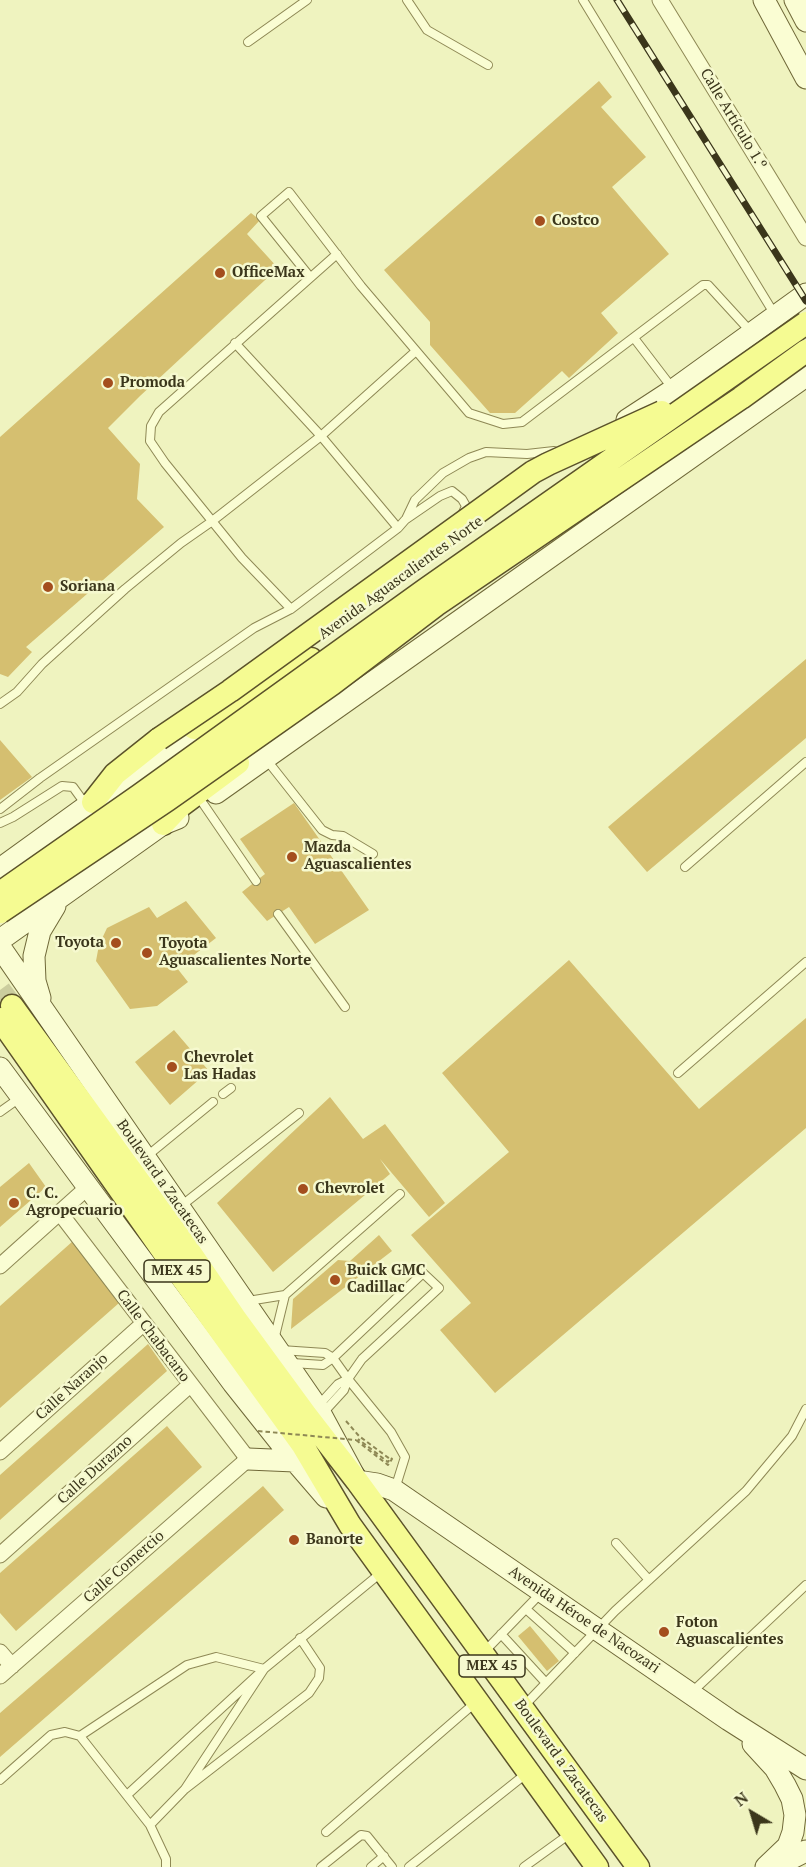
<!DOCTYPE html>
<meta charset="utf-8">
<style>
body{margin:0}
#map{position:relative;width:806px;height:1867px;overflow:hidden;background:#eff3bf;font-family:"PT Serif",serif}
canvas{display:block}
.north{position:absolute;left:722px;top:1783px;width:60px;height:60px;-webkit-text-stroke:4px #f6f9cf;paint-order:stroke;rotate:322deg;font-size:16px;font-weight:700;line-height:24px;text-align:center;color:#3b361b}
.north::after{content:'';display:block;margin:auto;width:21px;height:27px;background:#3b361b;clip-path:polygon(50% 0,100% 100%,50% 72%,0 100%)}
</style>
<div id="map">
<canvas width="806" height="1867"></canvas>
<div class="north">N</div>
</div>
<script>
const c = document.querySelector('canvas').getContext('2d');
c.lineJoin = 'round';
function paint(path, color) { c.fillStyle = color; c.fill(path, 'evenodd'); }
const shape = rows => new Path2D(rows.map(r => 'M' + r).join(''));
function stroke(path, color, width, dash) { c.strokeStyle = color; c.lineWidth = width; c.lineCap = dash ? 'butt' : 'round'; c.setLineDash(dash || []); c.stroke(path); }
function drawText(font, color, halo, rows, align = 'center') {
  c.font = font + ' "PT Serif",serif'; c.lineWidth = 5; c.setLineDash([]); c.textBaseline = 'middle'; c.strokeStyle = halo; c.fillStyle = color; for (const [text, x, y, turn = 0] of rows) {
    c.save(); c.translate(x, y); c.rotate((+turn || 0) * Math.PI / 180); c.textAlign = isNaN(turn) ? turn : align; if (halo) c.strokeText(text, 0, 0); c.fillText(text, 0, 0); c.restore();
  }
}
const building = shape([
 [599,81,612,97,601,107,646,157,612,187,669,254,601,313,618,333,569,378,562,371,515,413,490,413,430,345,430,322,384,270],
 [251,213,260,220,247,234,278,268,140,396,108,428,140,464,137,499,164,527,26,647,32,652,8,677,0,674,0,437],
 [806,659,806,738,647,872,608,827],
 [0,740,32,777,0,800],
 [294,803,369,910,315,944,289,907,267,921,242,892,265,874,240,839],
 [186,901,216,938,177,968,188,982,157,1006,130,1009,96,961,99,945,107,928,149,907,157,918],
 [569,960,699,1109,806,1018,806,1128,495,1393,440,1330,471,1303,411,1235,509,1152,442,1073],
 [174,1030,209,1071,170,1105,135,1062],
 [330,1097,363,1139,385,1124,445,1203,429,1217,380,1159,390,1174,273,1272,217,1203],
 [29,1163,46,1187,0,1227,0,1187],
 [379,1235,392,1251,291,1329,293,1299,338,1260,350,1261],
 [73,1241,119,1303,0,1408,0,1306],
 [148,1344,167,1371,0,1520,0,1475],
 [167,1426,202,1467,16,1631,0,1613,0,1573],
 [263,1486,284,1510,0,1757,0,1713],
 [530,1626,559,1661,547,1671,518,1636]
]);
const primaryTunnel = shape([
 [0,990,12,1006]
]);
const path = shape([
 [346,1421,359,1436,390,1459,388,1462,358,1439],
 [356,1440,388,1465,392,1459,391,1458]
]);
const lane = shape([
 [407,0,427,30,488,65],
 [583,0,775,315],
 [248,42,307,0],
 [310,277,261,216,289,192,361,286,469,413,503,424,522,422,703,285,708,285,751,332],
 [634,338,673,389],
 [235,343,321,436,398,528],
 [406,519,415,500,443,473,469,458,486,452,527,454,554,451],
 [291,609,242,558,165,463,150,441,151,426,159,412,337,254],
 [0,704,17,692,42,664,125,589,181,543,211,522,321,436,416,351],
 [266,759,322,830,332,835,343,836,373,854],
 [202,802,256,881],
 [0,809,40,778,254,628,291,609,398,528,405,520,440,496,452,491,462,499,466,506,462,515],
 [0,823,13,817,62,786,73,787,86,805],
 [685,867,806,762],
 [278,914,345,1007],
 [678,1073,806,962],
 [223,1094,231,1088],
 [0,1112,21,1097],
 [147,1156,213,1102],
 [181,1206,299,1113],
 [248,1301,285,1295,400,1194],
 [274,1340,285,1295],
 [281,1350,325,1353,333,1358,348,1379,391,1432,405,1457,395,1489],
 [292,1363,323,1365,333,1358,423,1273,439,1288,362,1359,348,1379,344,1390,322,1414],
 [318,1406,338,1384,348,1379],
 [616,1543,649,1580],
 [526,1609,575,1653],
 [501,1634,546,1683],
 [485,1651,541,1593],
 [691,1693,806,1585],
 [523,1707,615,1611,746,1491,792,1436,806,1409],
 [80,1736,187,1665,216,1657,264,1669,185,1789],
 [0,1780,51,1735,65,1732,80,1736,150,1825,166,1859,166,1867],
 [127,1795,264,1669,382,1572],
 [150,1825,185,1789,309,1693,319,1678,320,1668,300,1638],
 [326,1832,476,1702],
 [321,1867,361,1835,367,1836,392,1867],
 [371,1867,384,1856],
 [409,1867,527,1773],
 [524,1867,571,1833]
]);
const street = shape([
 [660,0,806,238],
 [0,1266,88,1187],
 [0,1452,144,1323],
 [0,1555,190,1385],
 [0,1652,12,1666],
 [0,1676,248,1459,60,1213]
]);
const secondary = shape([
 [764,0,806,78],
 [795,0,806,21],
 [627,420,673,390,806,294],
 [216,793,806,376],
 [0,869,206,720],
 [0,940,163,824,178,818],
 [0,947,317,1407,357,1481,377,1484,394,1490,729,1720,806,1769],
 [40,998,35,981,34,956,40,931,55,906],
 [0,1068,233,1383,295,1461,326,1497],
 [248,1459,295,1461],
 [753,1744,775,1768,785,1785,792,1799,795,1815,793,1832,788,1846,766,1867],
 [774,1867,806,1851]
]);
const primary = shape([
 [194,728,216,723,311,659],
 [93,802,115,774,159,739],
 [163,824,179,807,238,763],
 [12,1006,185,1245,235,1318,306,1415,357,1481,638,1867],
 [0,1019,172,1264,302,1444,350,1525,597,1867]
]);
const rail = shape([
 [617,0,806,301]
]);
const pathBridge = shape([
 [258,1431,356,1440]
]);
const primaryBridge = shape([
 [159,739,230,691,533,472,548,464,662,412],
 [0,893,140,795,425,590,806,323],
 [0,912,167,800,332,684,436,605,741,398,806,351]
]);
const markers = [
 [540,221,6,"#a44e1e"],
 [220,273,6,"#a44e1e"],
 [108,383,6,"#a44e1e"],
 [48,587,6,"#a44e1e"],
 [292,857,6,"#a44e1e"],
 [116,943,6,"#a44e1e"],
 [147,953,6,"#a44e1e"],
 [172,1067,6,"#a44e1e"],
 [303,1189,6,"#a44e1e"],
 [14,1203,6,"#a44e1e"],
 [335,1280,6,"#a44e1e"],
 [294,1540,6,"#a44e1e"],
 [664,1632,6,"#a44e1e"]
];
const shields = [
 [177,1271,66],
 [492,1666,66]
];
const shieldNames = [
 ["MEX 45",177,1271],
 ["MEX 45",492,1666]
];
const streetNames = [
 ["Calle Artículo 1.º",733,119,59],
 ["Avenida Aguascalientes Norte",401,578,-36],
 ["Boulevard a Zacatecas",162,1182,55],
 ["Calle Chabacano",153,1336,53],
 ["Calle Naranjo",72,1387,-42],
 ["Calle Durazno",95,1470,-42],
 ["Calle Comercio",124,1567,-41],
 ["Avenida Héroe de Nacozari",584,1620,34],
 ["Boulevard a Zacatecas",561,1761,54]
];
const poiNames = [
 ["Costco",552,221],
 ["OfficeMax",232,273],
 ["Promoda",120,383],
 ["Soriana",60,587],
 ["Mazda",304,848],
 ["Aguascalientes",304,865],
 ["Toyota",104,943,"right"],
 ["Toyota",159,944],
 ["Aguascalientes Norte",159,961],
 ["Chevrolet",184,1058],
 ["Las Hadas",184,1075],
 ["Chevrolet",315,1189],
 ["C. C.",26,1194],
 ["Agropecuario",26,1211],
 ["Buick GMC",347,1271],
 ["Cadillac",347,1288],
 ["Banorte",306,1540],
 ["Foton",676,1623],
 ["Aguascalientes",676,1640]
];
paint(building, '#d5bf70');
stroke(primaryTunnel, '#cbcd9e', 22, [22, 11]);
stroke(lane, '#8e8855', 10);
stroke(street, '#8e8855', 17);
stroke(secondary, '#6f6838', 23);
stroke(primary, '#5b522a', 25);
stroke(path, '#8e8855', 2, [4.5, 3]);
stroke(lane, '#fafdd3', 8);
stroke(street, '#fafdd3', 15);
stroke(secondary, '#fafdd3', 21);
stroke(primary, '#f5fb92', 22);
stroke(rail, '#3b361b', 7);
stroke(rail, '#f6f9cf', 4.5, [14]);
stroke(primaryBridge, '#5b522a', 25, []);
stroke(pathBridge, '#8e8855', 2, [4.5, 3]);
stroke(primaryBridge, '#f5fb92', 22);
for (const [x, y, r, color] of markers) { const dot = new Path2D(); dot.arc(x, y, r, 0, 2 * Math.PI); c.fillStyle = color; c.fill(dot); stroke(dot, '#f6f9cf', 2); }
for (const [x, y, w] of shields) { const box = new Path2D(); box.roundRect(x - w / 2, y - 11, w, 22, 4.5); c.fillStyle = '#f6f9cf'; c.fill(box); stroke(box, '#3b361b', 1.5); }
drawText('bold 14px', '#3b361b', null, shieldNames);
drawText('15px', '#3b361b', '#f6f9cf', streetNames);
drawText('bold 15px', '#3b361b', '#f6f9cf', poiNames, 'left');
</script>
